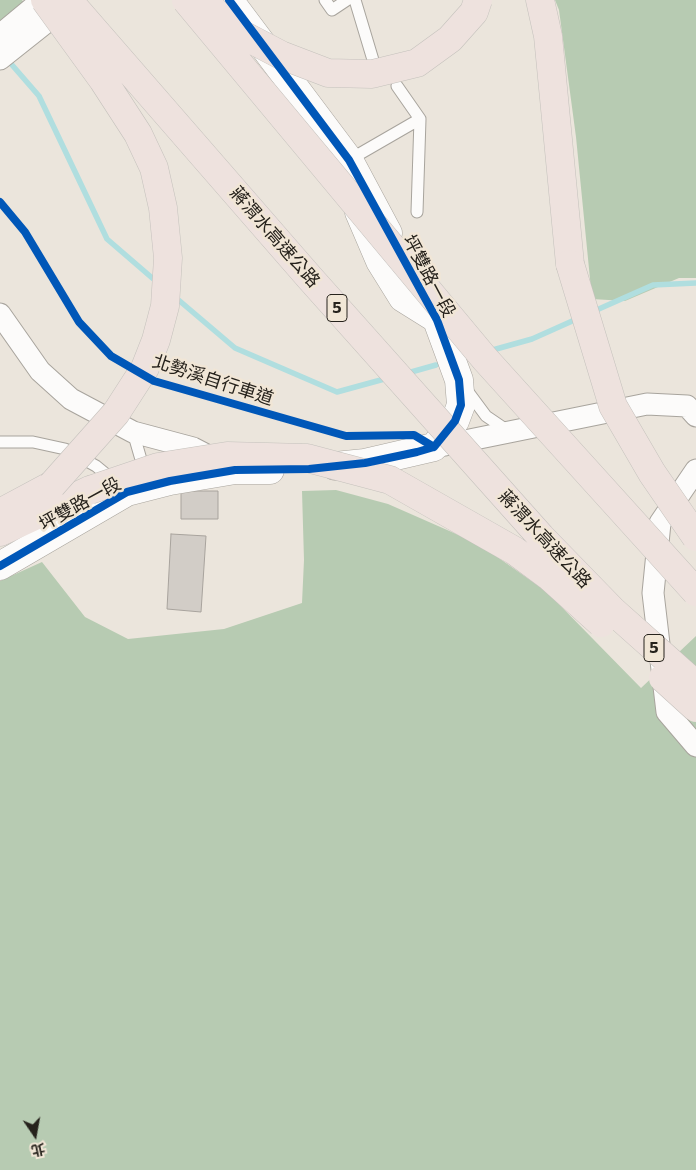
<!DOCTYPE html>
<meta charset="utf-8">
<style>
body{margin:0}
#map{position:relative;width:696px;height:1170px;overflow:hidden;background:#ebe5dc;font-family:Commissioner,"Noto Sans TC",sans-serif}
canvas{display:block}
.north{position:absolute;left:10px;top:1110px;width:50px;height:50px;-webkit-text-stroke:4px #f1e6d6;paint-order:stroke;rotate:168deg;font-size:14px;font-weight:700;line-height:20px;text-align:center;color:#26221c}
.north::after{content:'';display:block;margin:auto;width:18px;height:22px;background:#26221c;clip-path:polygon(50% 0,100% 100%,50% 72%,0 100%)}
</style>
<div id="map">
<canvas width="696" height="1170"></canvas>
<div class="north">北</div>
</div>
<script>
const c = document.querySelector('canvas').getContext('2d');
c.lineJoin = 'round';
function paint(path, color) { c.fillStyle = color; c.fill(path, 'evenodd'); }
const shape = rows => new Path2D(rows.map(r => 'M' + r).join(''));
function stroke(path, color, width, dash) { c.strokeStyle = color; c.lineWidth = width; c.lineCap = dash ? 'butt' : 'round'; c.setLineDash(dash || []); c.stroke(path); }
function drawText(font, color, halo, rows, align = 'center') {
  c.font = font + ' Commissioner,"Noto Sans TC",sans-serif'; c.lineWidth = 5; c.setLineDash([]); c.textBaseline = 'middle'; c.strokeStyle = halo; c.fillStyle = color; for (const [text, x, y, turn = 0] of rows) {
    c.save(); c.translate(x, y); c.rotate((+turn || 0) * Math.PI / 180); c.textAlign = isNaN(turn) ? turn : align; if (halo) c.strokeText(text, 0, 0); c.fillText(text, 0, 0); c.restore();
  }
}
const forest = shape([
 [0,0,22,0,25,4,0,24],
 [555,0,696,0,696,278,679,278,625,301,592,299,576,137,559,10],
 [336,490,388,504,479,544,547,592,641,688,696,636,696,1170,0,1170,0,581,42,562,85,617,128,639,224,629,302,603,304,560,302,491]
]);
const stream = shape([
 [6,58,39,96,107,239,158,283],
 [175,297,235,348,337,392,388,378],
 [592,312,653,285,696,283],
 [489,351,532,339,579,318],
 [404,374,436,365]
]);
const building = shape([
 [181,491,218,491,218,519,181,519,181,491],
 [171,534,206,536,201,612,167,609,171,534]
]);
const service = shape([
 [325,0,332,10,347,0],
 [355,0,373,60],
 [349,160,420,119,397,86],
 [417,212,420,119],
 [466,389,486,416,508,431],
 [133,432,142,463,138,472],
 [0,442,33,442,65,449,96,466,113,480]
]);
const minor = shape([
 [0,35,42,0],
 [0,59,68,5],
 [0,314,40,371,71,399,133,432,193,448,218,461],
 [445,445,647,404,687,406,696,416],
 [696,470,660,523,653,593,667,712,696,746]
]);
const tertiary = shape([
 [229,0,349,160,388,233],
 [359,212,380,261,403,298,435,318],
 [335,466,365,463,434,447,455,421,461,405,459,380,437,320,422,293],
 [0,566,127,492,170,481,235,470,270,470]
]);
const motorway = shape([
 [540,0,548,36,570,264],
 [0,513,52,485],
 [0,532,90,490]
]);
const motorwayBridge = shape([
 [45,0,103,80,138,134,154,168,163,208,168,258,165,306,156,340,145,368,116,413,52,485],
 [68,0,309,277,541,537,613,611,696,685],
 [186,0,485,359,696,592],
 [207,5,241,34,281,55,328,73,372,74,417,63,450,39,474,12,478,0],
 [570,264,613,406,652,473,696,537],
 [90,490,158,467,227,456,307,458,390,480,515,551,550,577,601,623],
 [663,678,696,708]
]);
const cycleway = shape([
 [0,202,25,232,79,322,111,356,154,381,346,436,414,435,434,447],
 [0,566,127,492,170,481,235,470,309,469,365,463,417,452,434,447,455,421,461,405,459,380,437,320,349,160,229,0]
]);
const shields = [
 [337,308,20],
 [654,648,20]
];
const shieldNames = [
 ["5",337,308],
 ["5",654,648]
];
const streetNames = [
 ["蔣渭水高速公路",275,237,49],
 ["坪雙路一段",429,276,62],
 ["北勢溪自行車道",213,380,18],
 ["坪雙路一段",80,504,-29],
 ["蔣渭水高速公路",545,539,47]
];
paint(forest, '#b7cbb2');
stroke(stream, '#b0dedf', 5.5);
paint(building, '#d2cdc7');
stroke(building, '#a8a39d', 1);
stroke(service, '#a8a49d', 13);
stroke(minor, '#a8a49d', 23);
stroke(tertiary, '#a8a49d', 29);
stroke(motorway, '#c4c1bc', 29);
stroke(service, '#fcfbfa', 11);
stroke(minor, '#fcfbfa', 21);
stroke(tertiary, '#fcfbfa', 28);
stroke(motorway, '#eee2de', 28);
stroke(motorwayBridge, '#c4c1bc', 29, []);
stroke(motorwayBridge, '#eee2de', 28);
stroke(cycleway, '#0057b8', 8);
for (const [x, y, w] of shields) { const box = new Path2D(); box.roundRect(x - w / 2, y - 13.5, w, 27, 4); c.fillStyle = '#f1e6d6'; c.fill(box); stroke(box, '#26221c', 1); }
drawText('bold 16px', '#26221c', null, shieldNames);
drawText('18px', '#26221c', '#f1e6d6', streetNames);
</script>
